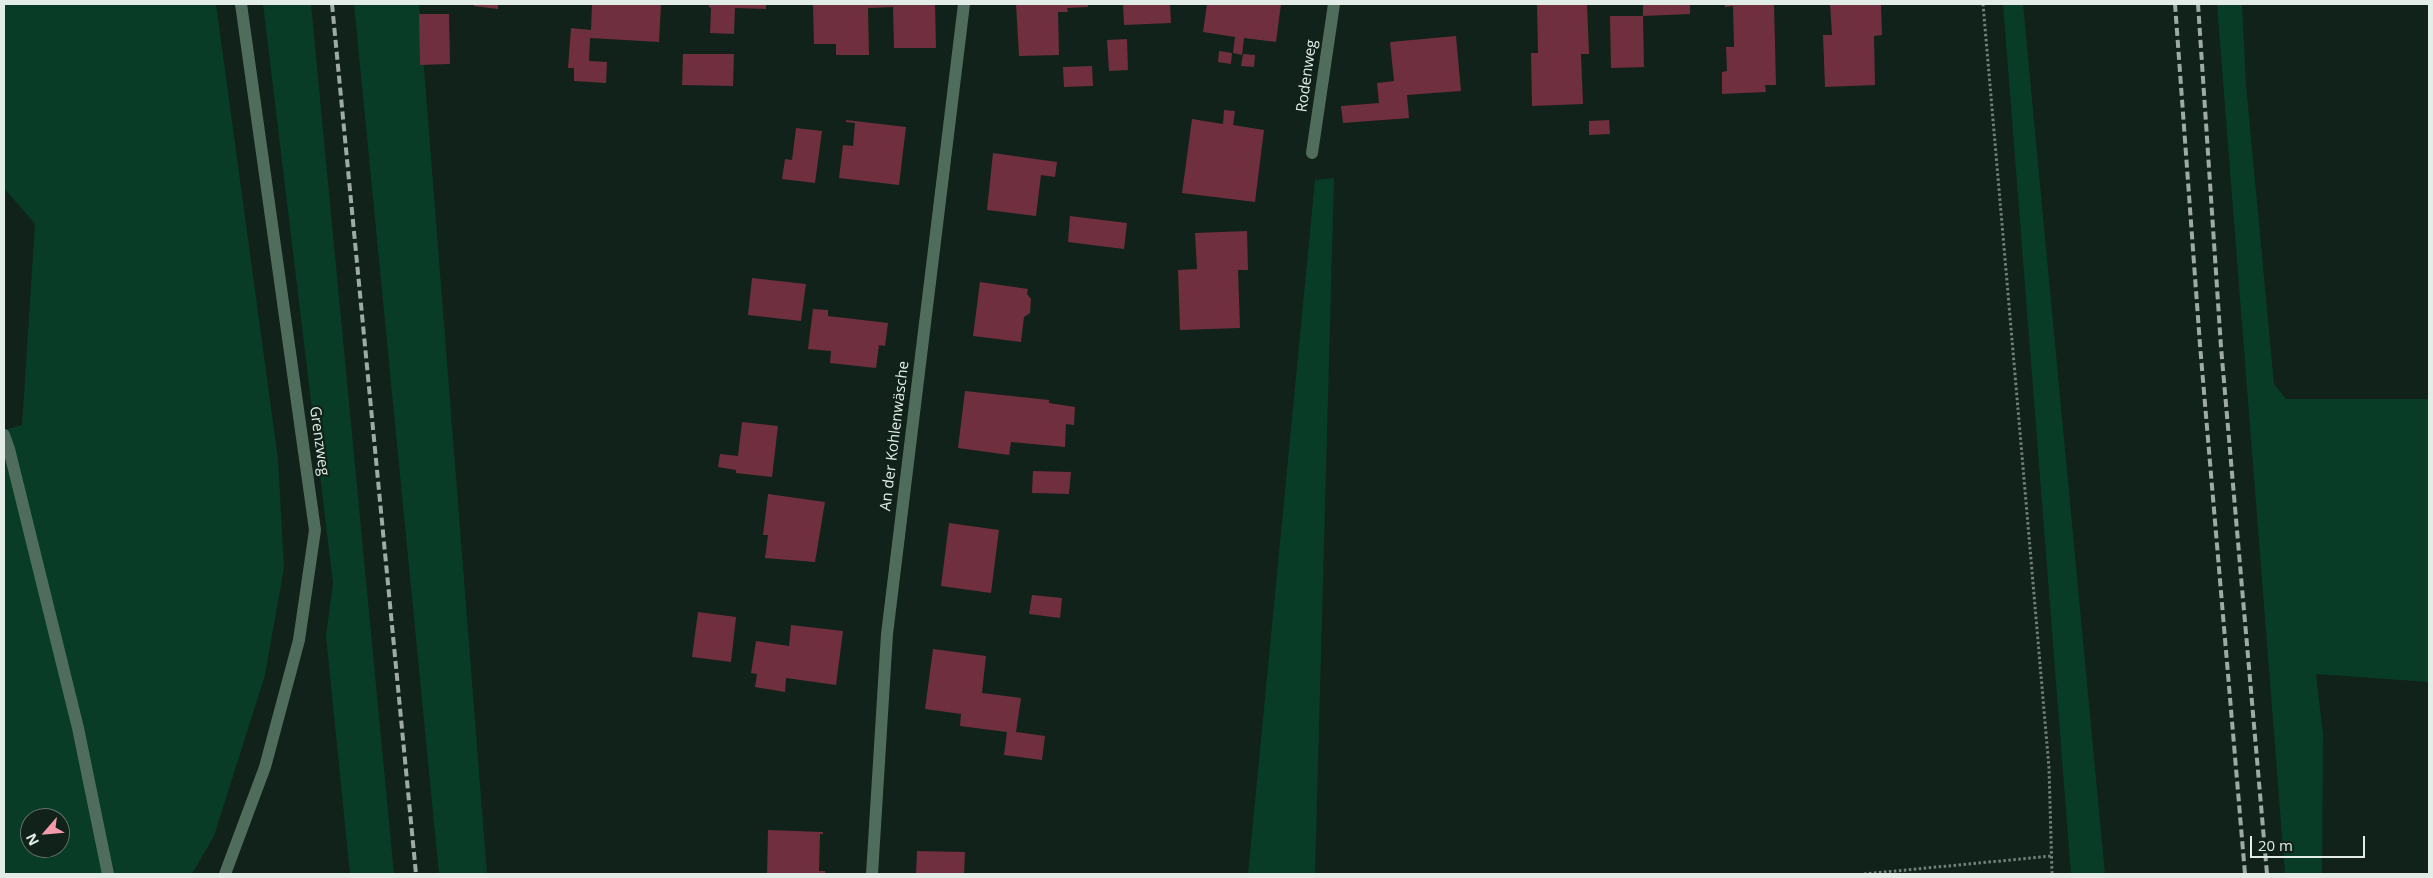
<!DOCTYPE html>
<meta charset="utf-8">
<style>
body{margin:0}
#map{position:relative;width:2433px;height:878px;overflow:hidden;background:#102219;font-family:"Open Sans",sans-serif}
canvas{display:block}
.frame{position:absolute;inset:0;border:5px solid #e2ede7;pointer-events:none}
.north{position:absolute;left:20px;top:808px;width:50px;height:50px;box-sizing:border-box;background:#102219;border:1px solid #64736b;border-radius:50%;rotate:243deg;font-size:14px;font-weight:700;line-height:20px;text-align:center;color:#e2ede7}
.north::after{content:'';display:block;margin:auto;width:18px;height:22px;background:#f39aab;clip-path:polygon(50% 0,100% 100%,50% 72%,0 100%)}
.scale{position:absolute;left:2250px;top:836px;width:115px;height:22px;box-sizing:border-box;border:2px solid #e2ede7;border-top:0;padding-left:6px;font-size:15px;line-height:18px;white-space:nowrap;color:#e2ede7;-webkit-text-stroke:4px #102219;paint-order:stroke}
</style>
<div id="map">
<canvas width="2433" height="878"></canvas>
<div class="frame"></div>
<div class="north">N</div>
<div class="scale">20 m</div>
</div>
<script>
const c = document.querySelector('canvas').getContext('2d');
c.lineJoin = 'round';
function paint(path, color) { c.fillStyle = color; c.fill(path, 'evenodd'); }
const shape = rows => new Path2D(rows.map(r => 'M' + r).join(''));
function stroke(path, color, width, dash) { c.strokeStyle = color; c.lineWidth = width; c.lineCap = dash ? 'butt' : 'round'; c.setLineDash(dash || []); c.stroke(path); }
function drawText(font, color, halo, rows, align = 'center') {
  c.font = font + ' "Open Sans",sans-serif'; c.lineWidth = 4.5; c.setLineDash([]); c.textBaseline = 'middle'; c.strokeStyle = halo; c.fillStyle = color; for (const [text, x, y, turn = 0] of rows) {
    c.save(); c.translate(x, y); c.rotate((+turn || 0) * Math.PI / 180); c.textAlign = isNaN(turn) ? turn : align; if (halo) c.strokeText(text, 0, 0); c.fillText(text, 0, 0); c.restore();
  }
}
const green = shape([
 [4,4,216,4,278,459,284,568,265,675,214,836,192,874,4,874,4,430,22,425,35,224,4,188],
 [30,818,60,818,60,848,30,848],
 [263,4,311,4,394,874,350,874,326,636,333,583],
 [354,4,419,4,487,874,439,874],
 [2003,4,2023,4,2105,874,2071,874],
 [2217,4,2242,4,2246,85,2274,384,2286,399,2429,399,2429,682,2316,674,2323,734,2322,874,2285,874],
 [1334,178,1315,874,1248,874,1315,180]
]);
const building = shape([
 [474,4,498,4,498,9,474,6],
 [592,4,661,4,659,42,590,38,589,61,607,62,606,83,574,81,574,68,568,68,571,28,591,30],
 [709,4,766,4,766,9,735,8,734,34,710,33,711,8,709,7],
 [813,4,935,4,936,48,894,48,893,7,868,8,869,55,836,55,836,44,814,44],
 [1016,4,1088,4,1088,7,1067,8,1068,12,1058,12,1059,55,1019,56],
 [1123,4,1170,4,1171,23,1124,25],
 [1207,4,1281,4,1276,42,1244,38,1242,55,1233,53,1235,37,1203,32],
 [1537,4,1587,4,1589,54,1581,54,1583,104,1532,106,1531,53,1538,53],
 [1643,4,1690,4,1690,14,1643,16],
 [1725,4,1774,4,1776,85,1765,85,1766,92,1722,94,1722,72,1727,71,1726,47,1734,47,1733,6,1725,7],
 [1830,4,1881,4,1882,35,1874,36,1875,85,1825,87,1823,35,1832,35],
 [419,14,449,14,450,64,420,65],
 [1610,16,1643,16,1644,67,1611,68],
 [1456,36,1461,91,1407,95,1409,118,1343,123,1341,106,1379,103,1377,83,1394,81,1390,42],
 [1127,39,1128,70,1109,71,1107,40],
 [1219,51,1232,53,1231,64,1218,62],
 [683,54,734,54,733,86,682,85],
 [1243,54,1255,55,1254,67,1241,66],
 [1092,66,1093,86,1064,87,1063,67],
 [1224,110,1235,111,1233,125,1264,130,1255,202,1182,193,1192,119,1223,124],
 [846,120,906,127,899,185,839,178,843,145,853,146,855,123,846,122],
 [1609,120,1610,134,1589,135,1589,121],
 [796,128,822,131,815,183,782,179,785,159,792,160],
 [993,153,1057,162,1055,177,1041,175,1036,216,987,210],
 [1070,216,1127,223,1124,249,1068,242],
 [1247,231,1248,270,1238,270,1240,328,1180,330,1178,270,1197,269,1195,233],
 [752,278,806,284,801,321,748,315],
 [980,282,1028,289,1027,294,1031,299,1030,313,1024,317,1021,342,973,336],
 [813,309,828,310,828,316,888,323,885,346,879,345,876,368,830,363,831,351,808,349],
 [965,391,1049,400,1049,403,1075,407,1074,425,1066,424,1065,447,1011,442,1009,455,958,448],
 [742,422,778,426,772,477,736,473,736,470,718,467,720,454,738,456],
 [1033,471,1071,472,1069,494,1032,493],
 [768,494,825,502,815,562,765,558,768,535,763,535],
 [949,523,999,530,991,593,941,586],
 [1032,595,1062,598,1060,618,1029,614],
 [698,612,736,617,731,662,692,657],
 [791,625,843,631,836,685,786,678,785,692,755,687,757,674,751,673,756,641,789,646],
 [933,649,986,656,982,693,1021,698,1016,732,1045,736,1042,760,1004,755,1007,732,960,726,961,714,925,709],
 [768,830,823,832,823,834,820,834,819,871,825,871,825,873,767,874],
 [917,851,965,852,964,874,916,874]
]);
const path = shape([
 [1983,4,2049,768,2052,874],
 [1864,874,2052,856]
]);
const minor = shape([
 [1312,153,1334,4],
 [4,435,9,449,78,728,108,874],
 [225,874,265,767,299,640,315,530,241,4],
 [872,874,887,634,964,4]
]);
const rail = shape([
 [332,4,416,874],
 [2175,4,2200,345,2245,874],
 [2198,4,2221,347,2267,874]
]);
const streetNames = [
 ["Rodenweg",1307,76,-82],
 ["An der Kohlenwäsche",895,436,-83],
 ["Grenzweg",319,441,82]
];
paint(green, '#083c27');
paint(building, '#6f2f3e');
stroke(path, '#728079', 3, [2.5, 2.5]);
stroke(minor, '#506c5d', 12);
stroke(rail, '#9eaba4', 4, [8, 4]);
drawText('15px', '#e2ede7', '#102219', streetNames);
</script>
